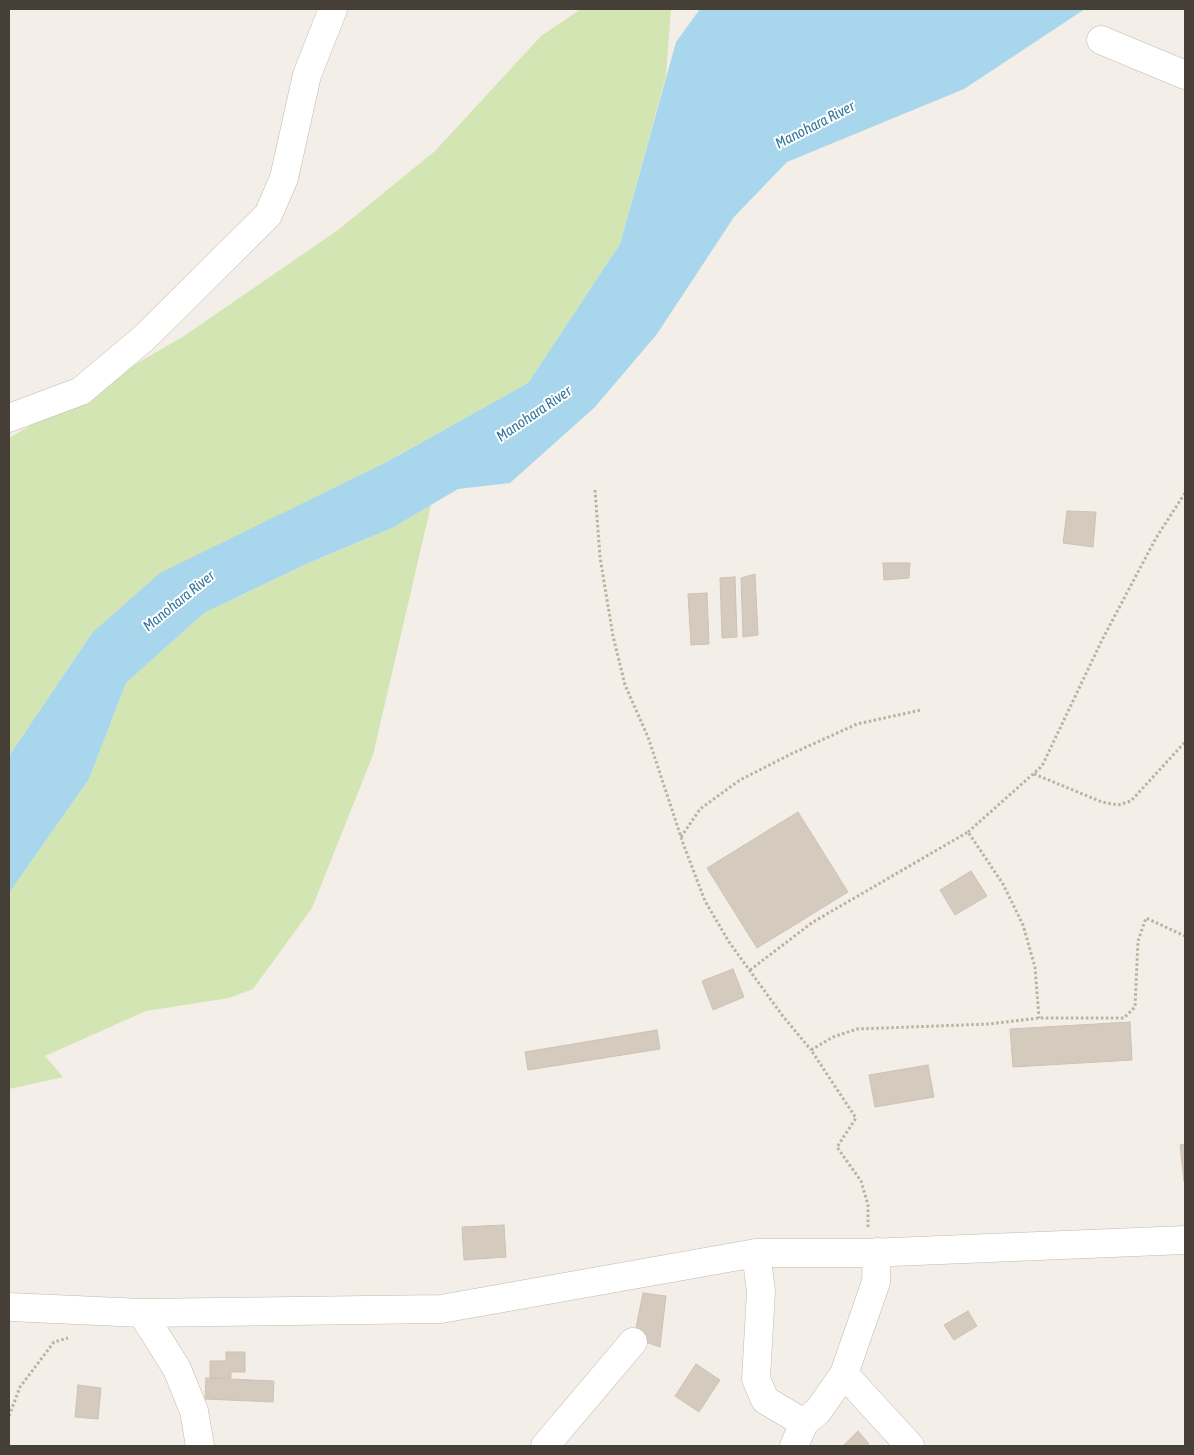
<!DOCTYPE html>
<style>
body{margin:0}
#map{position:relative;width:1194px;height:1455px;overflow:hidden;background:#f3efe8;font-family:"Asap Condensed",sans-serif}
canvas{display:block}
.frame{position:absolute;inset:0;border:10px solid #463f37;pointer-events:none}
</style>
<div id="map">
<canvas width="1194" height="1455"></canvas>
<div class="frame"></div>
</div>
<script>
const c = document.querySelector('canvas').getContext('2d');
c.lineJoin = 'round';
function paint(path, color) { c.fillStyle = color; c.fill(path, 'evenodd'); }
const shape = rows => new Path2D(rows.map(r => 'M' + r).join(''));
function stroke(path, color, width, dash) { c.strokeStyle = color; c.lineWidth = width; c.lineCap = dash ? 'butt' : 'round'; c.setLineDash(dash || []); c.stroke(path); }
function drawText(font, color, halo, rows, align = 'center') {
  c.font = font + ' "Asap Condensed",sans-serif'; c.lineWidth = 4; c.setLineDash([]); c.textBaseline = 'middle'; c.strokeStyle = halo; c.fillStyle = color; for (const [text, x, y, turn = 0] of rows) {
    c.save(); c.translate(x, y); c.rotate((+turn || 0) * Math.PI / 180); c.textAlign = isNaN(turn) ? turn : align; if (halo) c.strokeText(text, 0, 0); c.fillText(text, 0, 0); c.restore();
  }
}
const green = shape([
 [581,9,671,9,666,76,620,244,528,383,383,464,92,633,9,756,9,438,184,336,338,230,435,151,541,36],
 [431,505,373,755,312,908,253,989,229,998,146,1011,45,1056,63,1077,9,1089,9,893,89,779,126,683,204,613,304,565,394,527]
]);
const water = shape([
 [700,9,1085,9,964,89,787,162,734,217,657,334,595,407,510,483,458,489,394,527,304,565,204,613,126,683,89,779,9,893,9,756,92,633,160,573,383,464,528,383,620,244,676,42]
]);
const building = shape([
 [1067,511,1096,512,1093,547,1063,543,1067,511],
 [883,563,910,563,909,578,884,580,883,563],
 [755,574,758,635,743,637,741,578,755,574],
 [735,577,737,637,722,638,720,578,735,577],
 [707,593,709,644,691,645,688,594,707,593],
 [798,812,848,892,757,948,707,868,798,812],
 [971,871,987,896,955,915,940,890,971,871],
 [733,969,744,997,713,1010,702,981,733,969],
 [1130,1022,1132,1060,1013,1067,1010,1029,1130,1022],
 [657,1030,660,1049,528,1070,525,1052,657,1030],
 [928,1065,934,1097,875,1107,869,1075,928,1065],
 [1185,1144,1185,1182,1184,1182,1180,1145,1185,1144],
 [504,1225,506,1257,464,1260,462,1227,504,1225],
 [643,1293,666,1296,660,1347,634,1338,643,1293],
 [968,1311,977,1326,954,1340,944,1325,968,1311],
 [226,1352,245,1352,245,1372,231,1372,231,1378,210,1378,210,1361,226,1361,226,1352],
 [696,1364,720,1380,699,1412,675,1396,696,1364],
 [206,1378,274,1381,273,1402,205,1399,206,1378],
 [78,1385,101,1388,98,1419,75,1417,78,1385],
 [858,1431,869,1444,866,1446,843,1446,858,1431]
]);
const path = shape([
 [595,490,600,557,613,636,625,685,648,737,684,846,705,901,729,942,782,1015,811,1050],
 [1034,774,1102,802,1118,805,1131,801,1185,742],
 [968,832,1042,766,1102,640,1156,538,1185,493],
 [681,837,700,809,740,780,791,754,857,724,921,710],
 [750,970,813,922,968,832,1003,884,1023,925,1035,967,1039,1018],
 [868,1227,868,1205,861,1181,837,1147,856,1118,811,1050,833,1037,857,1029,989,1024,1039,1018,1124,1018,1135,1007,1138,941,1146,918,1185,936],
 [9,1416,20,1387,54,1342,68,1338]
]);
const minor = shape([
 [1101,40,1185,75],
 [9,418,81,391,145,337,268,215,284,178,307,75,333,9],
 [877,1252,876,1282,844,1374,910,1446],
 [756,1253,761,1291,756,1379,765,1400,804,1423,794,1446],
 [9,1307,142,1313,441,1309,756,1253,868,1253,1185,1240],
 [142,1313,177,1369,194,1411,200,1446],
 [804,1423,818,1411,844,1374],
 [545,1446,633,1342]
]);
const waterNames = [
 ["Manohara River",815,125,-27],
 ["Manohara River",534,414,-34],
 ["Manohara River",179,601,-39]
];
paint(green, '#d3e5b3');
paint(water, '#a8d6ed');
paint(building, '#d4cabe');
stroke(building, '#cfc1b2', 1);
stroke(minor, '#c1b9ae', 29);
stroke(path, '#bfb09d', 3, [2.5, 2.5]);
stroke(minor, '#fff', 28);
drawText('italic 15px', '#32789d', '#fff', waterNames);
</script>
